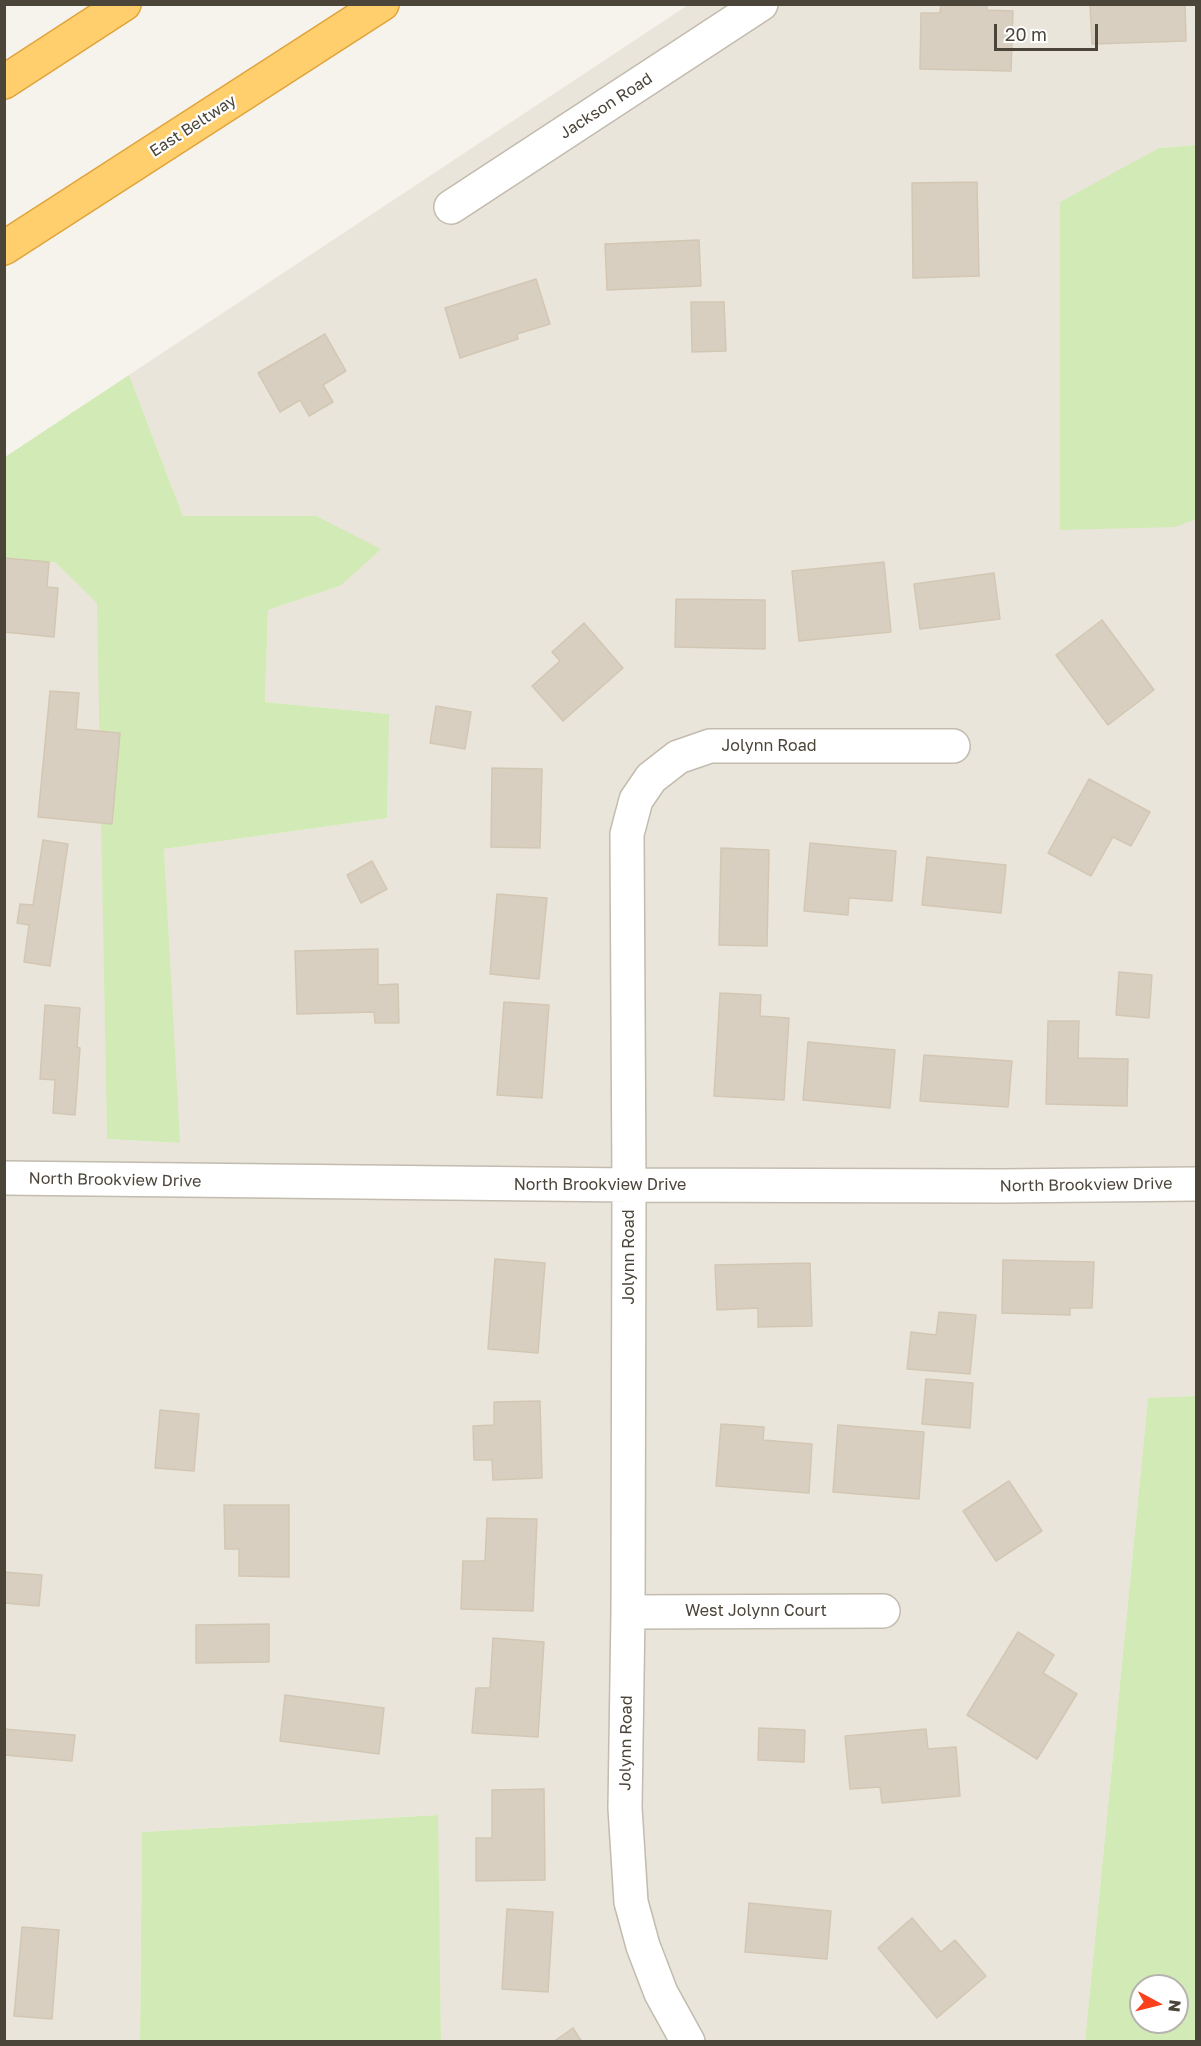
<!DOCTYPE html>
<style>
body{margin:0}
#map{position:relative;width:1201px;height:2046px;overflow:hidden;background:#f6f3ec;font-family:"Golos Text",sans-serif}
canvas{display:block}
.frame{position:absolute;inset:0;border:6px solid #4b4439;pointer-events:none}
.north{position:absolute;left:1129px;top:1974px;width:60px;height:60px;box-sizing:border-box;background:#fff;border:2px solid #b7b4b0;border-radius:50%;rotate:97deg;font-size:16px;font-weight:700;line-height:24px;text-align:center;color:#4b4439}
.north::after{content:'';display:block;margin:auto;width:21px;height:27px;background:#fc3f1d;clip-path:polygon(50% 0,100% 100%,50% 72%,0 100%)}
.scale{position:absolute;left:994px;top:24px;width:104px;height:27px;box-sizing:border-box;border:3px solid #4b4439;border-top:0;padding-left:8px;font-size:18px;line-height:21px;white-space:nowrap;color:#4b4439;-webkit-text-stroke:4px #fff;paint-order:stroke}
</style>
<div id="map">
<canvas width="1201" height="2046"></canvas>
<div class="frame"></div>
<div class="north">N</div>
<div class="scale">20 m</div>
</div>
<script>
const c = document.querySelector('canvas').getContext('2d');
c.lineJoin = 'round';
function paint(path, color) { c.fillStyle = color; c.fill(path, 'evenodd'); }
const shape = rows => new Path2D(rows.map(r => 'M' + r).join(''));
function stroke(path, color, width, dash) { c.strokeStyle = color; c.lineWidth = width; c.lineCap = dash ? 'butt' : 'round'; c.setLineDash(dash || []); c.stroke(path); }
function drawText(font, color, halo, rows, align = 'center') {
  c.font = font + ' "Golos Text",sans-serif'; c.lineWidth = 4.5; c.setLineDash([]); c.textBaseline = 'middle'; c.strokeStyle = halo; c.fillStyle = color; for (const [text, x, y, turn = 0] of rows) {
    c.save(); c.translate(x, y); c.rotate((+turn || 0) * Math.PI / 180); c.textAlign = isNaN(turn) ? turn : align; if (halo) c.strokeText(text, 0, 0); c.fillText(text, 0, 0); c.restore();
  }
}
const residential = shape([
 [688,5,1196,5,1196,145,1159,148,1175,527,1196,519,1196,1396,1148,1399,1085,2041,441,2041,437,1815,142,1832,140,2041,5,2042,5,565,55,562,98,603,107,1139,179,1143,164,849,387,818,388,714,265,702,268,610,340,586,316,516,183,516,129,375]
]);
const green = shape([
 [1196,145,1196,519,1176,527,1060,530,1060,202,1159,148],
 [129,375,183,516,316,516,381,549,340,586,268,610,265,702,389,714,387,818,164,849,180,1143,107,1139,97,603,55,562,5,565,5,457],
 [1196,1396,1196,2041,1085,2041,1148,1398],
 [1141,1986,1177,1986,1177,2022,1141,2022],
 [438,1815,441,2041,140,2041,142,1832]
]);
const building = shape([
 [941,4,987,4,987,10,1013,11,1011,71,920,69,921,13,940,13,941,4],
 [1185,4,1186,41,1092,44,1090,5,1185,4],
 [977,182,979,276,913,278,912,183,977,182],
 [699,240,701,286,607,290,605,244,699,240],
 [536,279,550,324,517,334,518,339,460,358,445,308,536,279],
 [691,302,724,302,726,351,692,352,691,302],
 [325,334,346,371,323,385,333,402,309,416,300,400,280,412,258,373,325,334],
 [4,558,49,562,47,587,58,588,54,637,4,632,4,558],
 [884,562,891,632,799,641,792,571,884,562],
 [994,573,1000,619,920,629,914,584,994,573],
 [676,599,765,600,765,649,675,647,676,599],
 [1102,620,1154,690,1108,725,1056,655,1102,620],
 [584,623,623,668,563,721,532,686,560,661,552,652,584,623],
 [50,691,79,693,76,729,120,733,112,824,38,817,50,691],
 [436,706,471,712,465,749,430,743,436,706],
 [492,768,542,769,540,848,491,847,492,768],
 [1089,779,1150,812,1131,846,1113,837,1091,876,1048,853,1089,779],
 [43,840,68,844,50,966,24,962,29,925,17,923,20,904,33,905,43,840],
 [810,843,896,851,892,901,849,898,848,915,804,911,810,843],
 [721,848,769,850,767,946,719,945,721,848],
 [927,857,1006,865,1001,913,922,905,927,857],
 [372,861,387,889,361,903,347,875,372,861],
 [497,894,547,898,539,979,490,974,497,894],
 [378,949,378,985,398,984,399,1023,375,1023,374,1012,297,1014,295,951,378,949],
 [1119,972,1152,975,1149,1018,1116,1015,1119,972],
 [720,993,761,995,760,1016,789,1018,784,1100,714,1096,720,993],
 [504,1002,549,1005,542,1098,497,1095,504,1002],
 [45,1005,80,1008,77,1047,80,1048,75,1115,53,1113,55,1080,40,1079,45,1005],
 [1048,1021,1079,1021,1078,1058,1128,1059,1127,1106,1046,1104,1048,1021],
 [808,1042,895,1050,890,1108,803,1100,808,1042],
 [924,1055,1012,1061,1008,1107,920,1101,924,1055],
 [495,1259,545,1263,538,1353,488,1349,495,1259],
 [1003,1260,1094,1262,1092,1308,1070,1308,1070,1315,1002,1313,1003,1260],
 [810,1263,812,1326,758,1327,758,1308,717,1310,715,1265,810,1263],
 [939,1312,976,1315,970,1374,907,1369,911,1332,936,1335,939,1312],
 [926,1379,973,1383,970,1428,922,1424,926,1379],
 [540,1401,542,1478,493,1480,492,1460,474,1460,473,1426,494,1425,494,1402,540,1401],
 [160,1410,199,1414,194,1471,155,1468,160,1410],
 [721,1424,764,1427,763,1440,812,1444,809,1493,716,1486,721,1424],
 [838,1425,924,1432,919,1499,833,1492,838,1425],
 [1009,1481,1042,1531,996,1561,963,1511,1009,1481],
 [224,1505,289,1505,289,1577,239,1576,239,1549,225,1549,224,1505],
 [487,1518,537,1519,533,1611,461,1609,463,1561,485,1561,487,1518],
 [4,1572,42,1575,39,1606,4,1603,4,1572],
 [269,1624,269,1662,196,1663,196,1625,269,1624],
 [1018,1632,1054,1655,1043,1673,1077,1694,1037,1759,967,1715,1018,1632],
 [493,1638,544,1642,538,1737,472,1733,476,1688,490,1688,493,1638],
 [285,1695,384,1708,379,1754,280,1741,285,1695],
 [759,1728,805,1730,804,1762,758,1760,759,1728],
 [4,1729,75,1735,72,1761,4,1755,4,1729],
 [926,1729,928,1749,956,1747,960,1796,882,1803,880,1787,850,1789,845,1736,926,1729],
 [544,1789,545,1880,476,1881,476,1838,492,1838,492,1790,544,1789],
 [749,1903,831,1911,827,1959,745,1952,749,1903],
 [507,1909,553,1912,548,1992,502,1989,507,1909],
 [912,1918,941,1952,955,1940,986,1976,937,2018,878,1948,912,1918],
 [22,1927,59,1930,52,2019,14,2016,22,1927],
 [573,2028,582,2042,553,2042,573,2028]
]);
const minor = shape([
 [451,207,761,4],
 [4,1178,629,1185,1001,1186,1196,1184],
 [628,1612,883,1611],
 [688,2042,661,1993,643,1946,631,1902,625,1808,628,1612,629,1185,627,834,636,800,651,778,678,757,710,746,953,746]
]);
const motorway = shape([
 [4,82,124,4],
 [4,248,382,4]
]);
const streetNames = [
 ["Jackson Road",606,106,-33],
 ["East Beltway",193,126,-33],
 ["Jolynn Road",769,746],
 ["North Brookview Drive",115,1180,1],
 ["North Brookview Drive",600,1185],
 ["North Brookview Drive",1086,1185,-1],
 ["Jolynn Road",629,1257,-90],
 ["West Jolynn Court",756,1611],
 ["Jolynn Road",626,1743,-89]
];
paint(residential, '#eae5da');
paint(green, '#d2eab5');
paint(building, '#d8cfc1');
stroke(building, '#d3c7b4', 1.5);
stroke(minor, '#c2bbae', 36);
stroke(motorway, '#e0a43c', 36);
stroke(minor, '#fff', 33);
stroke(motorway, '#ffcf6e', 33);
drawText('16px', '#4b4439', '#fff', streetNames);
</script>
